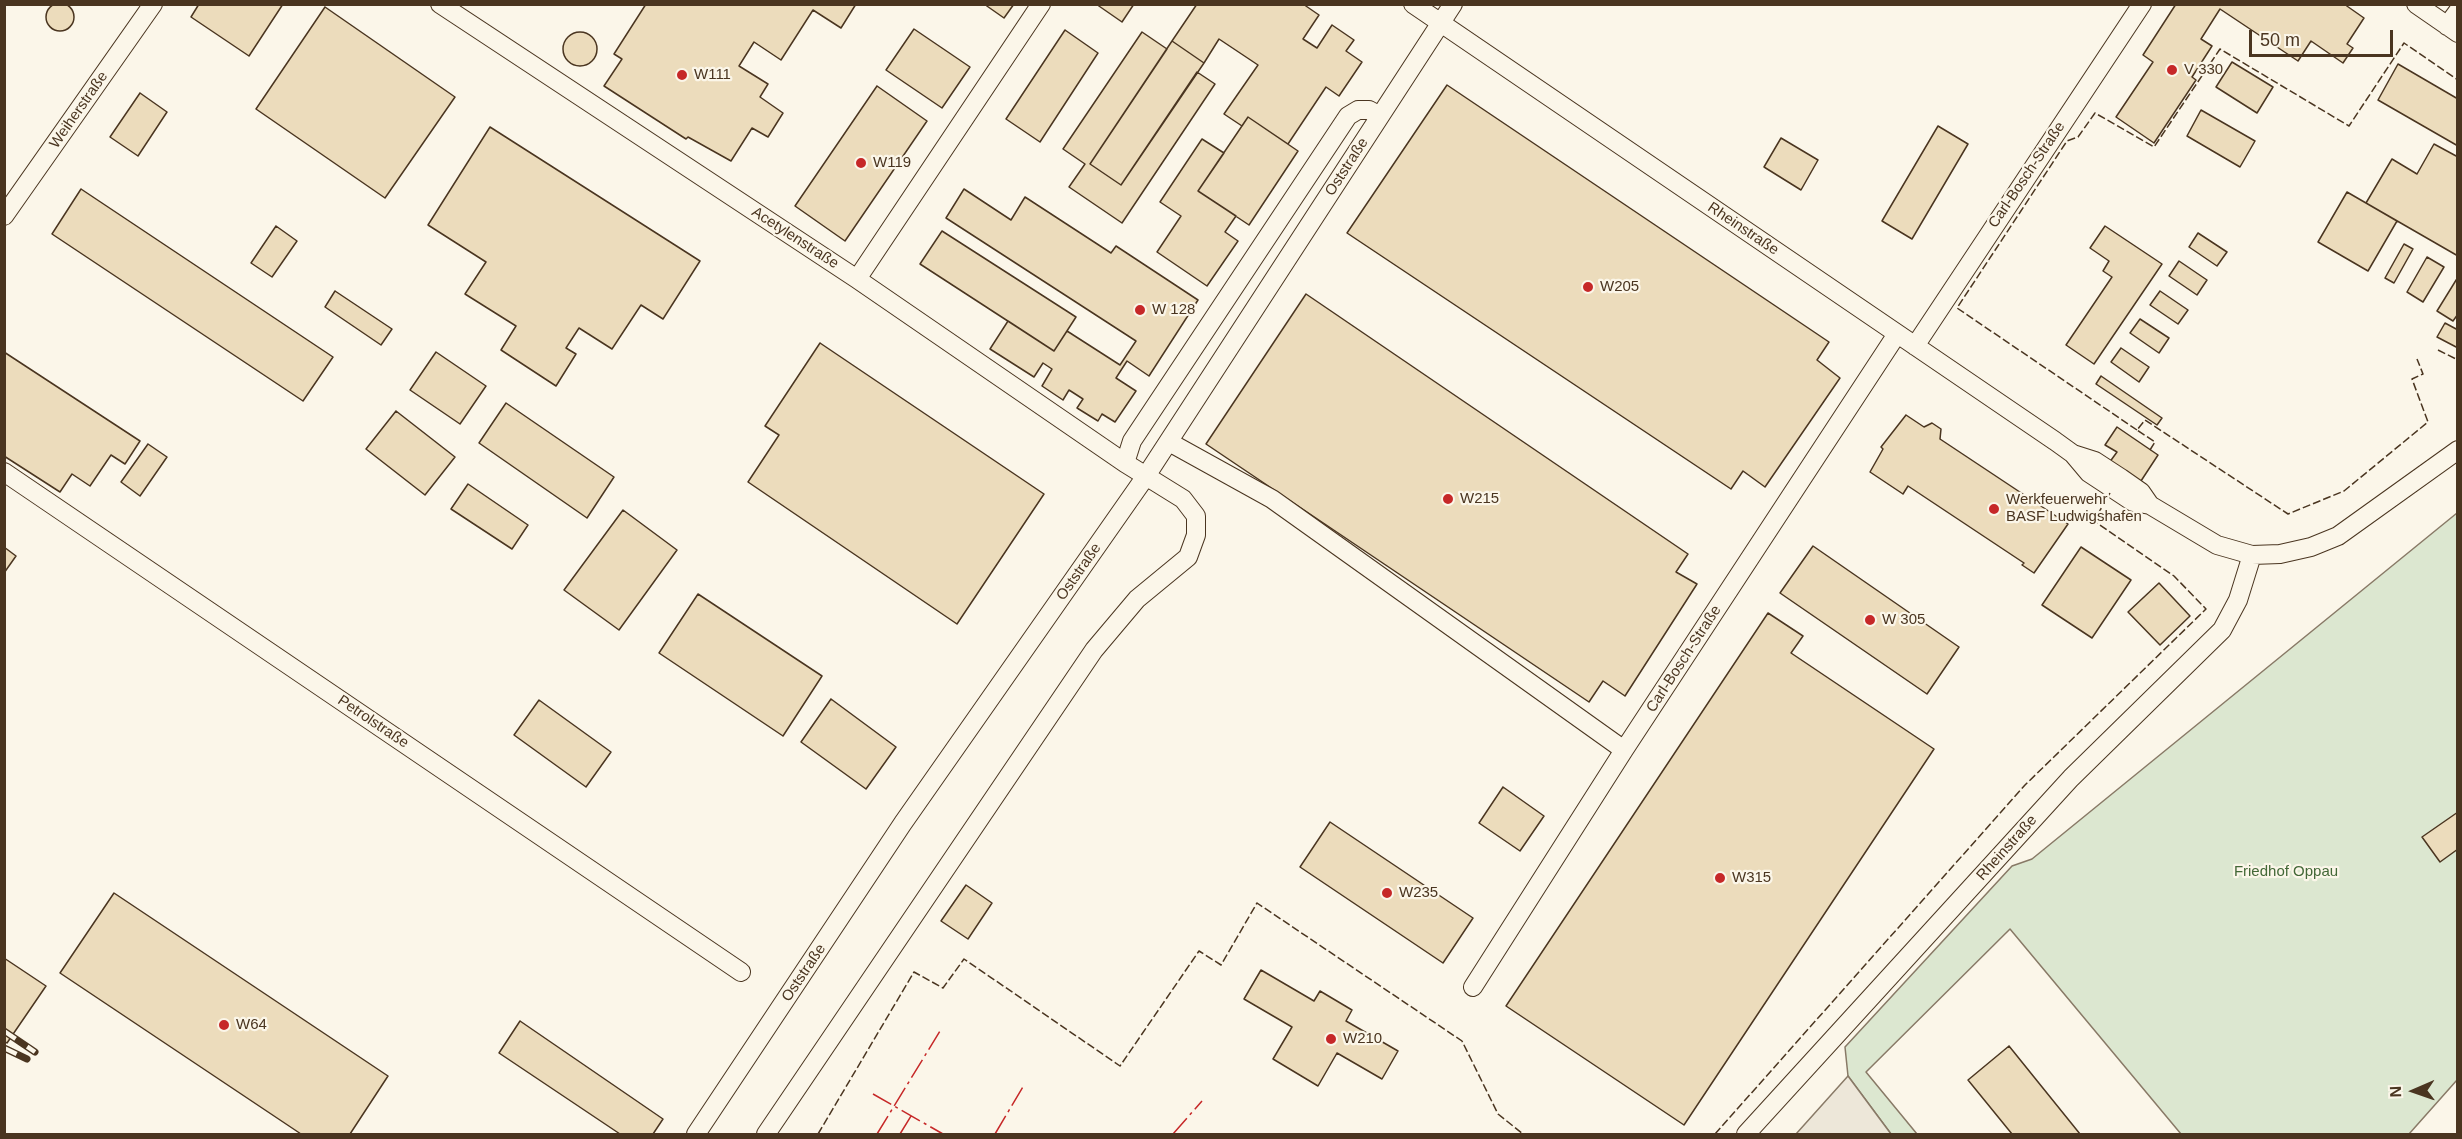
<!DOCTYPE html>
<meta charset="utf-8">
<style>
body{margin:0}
#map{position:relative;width:2462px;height:1139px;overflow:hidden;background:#fbf6e9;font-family:Arial,sans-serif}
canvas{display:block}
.frame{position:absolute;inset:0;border:6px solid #4a3520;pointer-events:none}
.north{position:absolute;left:2384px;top:1061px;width:60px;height:60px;-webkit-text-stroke:4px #fbf6e9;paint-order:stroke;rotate:268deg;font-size:16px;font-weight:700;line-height:24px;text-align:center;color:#4a3520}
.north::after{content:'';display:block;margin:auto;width:21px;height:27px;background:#4a3520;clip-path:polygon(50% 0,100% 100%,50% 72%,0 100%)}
.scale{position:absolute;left:2249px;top:30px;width:144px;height:27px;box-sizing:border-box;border:3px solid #4a3520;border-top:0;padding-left:8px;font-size:18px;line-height:21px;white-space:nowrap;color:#4a3520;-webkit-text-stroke:4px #fbf6e9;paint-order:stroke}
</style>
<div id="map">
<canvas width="2462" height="1139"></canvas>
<div class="frame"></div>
<div class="north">N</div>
<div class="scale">50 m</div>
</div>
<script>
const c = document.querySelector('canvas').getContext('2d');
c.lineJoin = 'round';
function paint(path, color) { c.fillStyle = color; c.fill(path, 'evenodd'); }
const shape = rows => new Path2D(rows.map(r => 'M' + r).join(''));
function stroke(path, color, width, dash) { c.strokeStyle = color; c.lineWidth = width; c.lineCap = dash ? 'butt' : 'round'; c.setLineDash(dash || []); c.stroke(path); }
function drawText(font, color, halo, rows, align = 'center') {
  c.font = font + ' Arial,sans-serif'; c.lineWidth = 4.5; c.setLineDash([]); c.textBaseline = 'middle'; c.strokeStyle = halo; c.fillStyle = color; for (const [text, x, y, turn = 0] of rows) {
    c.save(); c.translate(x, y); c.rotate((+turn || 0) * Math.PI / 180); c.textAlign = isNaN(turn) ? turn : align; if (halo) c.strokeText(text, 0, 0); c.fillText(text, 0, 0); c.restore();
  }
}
const green = shape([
 [2457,513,2457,1080,2409,1134,2181,1134,2010,929,1866,1072,1917,1134,1891,1134,1848,1076,1845,1047,2012,866,2032,859,2457,513]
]);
const parking = shape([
 [1848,1076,1891,1134,1796,1134,1848,1076]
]);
const building = shape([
 '46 17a14 14 0 1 1 28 0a14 14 0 1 1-28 0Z',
 [199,4,283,4,249,56,191,17,199,4],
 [646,4,856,4,841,28,813,10,781,60,754,42,739,66,768,84,760,97,783,113,768,137,752,128,731,161,688,137,686,139,604,86,622,59,614,54,646,4],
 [984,4,1014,4,1004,18,984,4],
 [1096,4,1134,4,1122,22,1096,4],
 [1197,4,1303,4,1319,15,1303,39,1317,48,1332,25,1354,40,1346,51,1362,62,1339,96,1326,87,1288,144,1248,117,1242,126,1224,114,1258,65,1219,39,1204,63,1172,41,1197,4],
 [2176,4,2344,4,2364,18,2347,44,2353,48,2343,63,2311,41,2298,61,2220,9,2201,39,2212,46,2192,77,2196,80,2154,143,2116,117,2153,62,2143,55,2176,4],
 [325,7,455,97,385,198,256,109,325,7],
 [914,29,970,67,942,108,886,70,914,29],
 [1065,30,1098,53,1040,142,1006,119,1065,30],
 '563 49a17 17 0 1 1 34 0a17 17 0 1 1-34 0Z',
 [1142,32,1167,49,1090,164,1121,185,1197,72,1215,84,1122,223,1069,187,1085,164,1063,149,1142,32],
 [1172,41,1204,63,1121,185,1090,164,1172,41],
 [2232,62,2273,87,2257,113,2216,87,2232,62],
 [2398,64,2458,99,2458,146,2378,100,2398,64],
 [1447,85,1829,342,1817,360,1840,378,1765,487,1743,471,1731,489,1347,233,1447,85],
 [877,86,927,121,845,241,795,206,877,86],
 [140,93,167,112,138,156,110,137,140,93],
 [2201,110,2255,141,2240,167,2187,136,2201,110],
 [1248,117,1298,151,1249,225,1198,191,1248,117],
 [1938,126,1968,144,1912,239,1882,221,1938,126],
 [490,127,700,261,663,319,641,305,612,349,579,328,566,348,576,354,556,386,501,350,516,326,465,294,486,262,428,225,490,127],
 [1781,138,1818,160,1801,190,1764,167,1781,138],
 [1202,139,1224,153,1198,191,1236,216,1225,232,1238,241,1207,286,1157,252,1181,216,1160,202,1202,139],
 [2434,144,2458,157,2458,256,2366,203,2392,159,2417,174,2434,144],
 [81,189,333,357,303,401,52,234,81,189],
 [964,189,1011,220,1025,197,1111,253,1116,246,1198,300,1149,376,1127,361,1116,378,1136,391,1115,422,1102,414,1098,421,1077,408,1083,399,1069,390,1063,400,1042,386,1052,369,1043,363,1034,377,990,349,1008,321,1054,351,1067,331,1120,365,1136,341,946,218,964,189],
 [2347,192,2397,221,2368,271,2318,242,2347,192],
 [276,226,297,241,272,277,251,263,276,226],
 [2105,226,2162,264,2094,364,2066,345,2112,277,2103,271,2109,261,2090,248,2105,226],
 [942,231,1076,317,1054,351,920,264,942,231],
 [2198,233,2227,252,2217,266,2189,247,2198,233],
 [2404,244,2413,249,2394,283,2385,278,2404,244],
 [2427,257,2444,267,2423,302,2407,292,2427,257],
 [2179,261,2207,280,2197,295,2169,276,2179,261],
 [2458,277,2458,314,2453,321,2437,311,2458,277],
 [335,291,392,329,381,345,325,307,335,291],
 [2160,291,2188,310,2178,324,2150,305,2160,291],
 [1306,294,1688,554,1676,572,1697,584,1625,696,1603,681,1589,702,1206,444,1306,294],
 [2140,319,2169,338,2159,353,2130,333,2140,319],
 [2445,323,2458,330,2458,348,2437,337,2445,323],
 [820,343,1044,494,957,624,748,482,779,435,765,426,820,343],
 [2121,348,2149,367,2139,382,2111,362,2121,348],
 [4,352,140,441,125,464,111,455,90,486,72,474,60,492,4,456,4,352],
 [436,352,486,386,460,424,410,390,436,352],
 [2101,376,2162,418,2157,425,2096,384,2101,376],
 [506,403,614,477,587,518,479,443,506,403],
 [396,411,455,457,425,495,366,449,396,411],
 [1906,415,1924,427,1932,423,1941,429,1940,439,2068,524,2034,573,2022,565,2024,563,1908,486,1903,494,1870,472,1883,449,1881,447,1906,415],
 [2117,427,2158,455,2139,484,2109,463,2117,452,2105,445,2117,427],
 [148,444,167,457,140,496,121,482,148,444],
 [468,484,528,525,512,549,451,509,468,484],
 [623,510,677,550,619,630,564,590,623,510],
 [1813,546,1959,647,1927,694,1780,593,1813,546],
 [4,547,16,556,4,573,4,547],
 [2081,547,2131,580,2092,638,2042,605,2081,547],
 [2159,583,2190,616,2160,645,2128,612,2159,583],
 [698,594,822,676,783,736,659,653,698,594],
 [1768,613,1803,636,1791,653,1934,749,1684,1125,1506,1006,1768,613],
 [831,699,896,747,866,789,801,742,831,699],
 [539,700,611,752,586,787,514,735,539,700],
 [1503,787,1544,816,1520,851,1479,823,1503,787],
 [2458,812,2458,849,2440,862,2422,837,2458,812],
 [1330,822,1473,918,1443,963,1300,867,1330,822],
 [966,885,992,903,968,939,941,921,966,885],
 [114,893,388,1076,350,1134,301,1134,60,973,114,893],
 [4,958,46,986,7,1043,4,1041,4,958],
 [1261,970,1314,1001,1320,991,1352,1010,1346,1021,1398,1051,1382,1079,1337,1053,1318,1086,1273,1059,1292,1027,1244,999,1261,970],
 [520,1021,663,1119,653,1134,620,1134,499,1053,520,1021],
 [2009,1046,2080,1134,2012,1134,1968,1080,2009,1046]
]);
const street = shape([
 [440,4,857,279,1125,463,1183,499,1196,516,1196,535,1188,557,1137,599,1094,650,766,1134],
 [1413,4,2055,441,2073,454,2089,473,2133,502,2150,505,2217,545,2252,555,2280,554,2311,547,2338,536,2458,450],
 [2416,4,2458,33],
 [2447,26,2458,11],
 [4,216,153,4],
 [857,279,1041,4],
 [1915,346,2142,4],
 [1169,442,1272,499,1624,750],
 [2073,454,2095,461,2121,478,2141,492,2150,505],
 [1125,463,1132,441,1348,116,1358,110,1369,110,1380,116],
 [4,472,741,972],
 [1473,987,1624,750,1897,334],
 [696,1134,903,823,1146,476,1453,4],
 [1746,1134,2071,778,2222,630,2238,600,2252,555]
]);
const rail = shape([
 [4,1031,35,1052],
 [4,1048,27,1059]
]);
const fence = shape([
 [2438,350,2458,360],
 [2137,430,1957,308,2067,141,2078,137,2095,113,2154,147,2220,49,2349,126,2404,43,2458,80],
 [2150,450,2155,442,2137,430,2145,420,2288,514,2344,491,2428,422,2412,379,2423,374,2417,359],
 [818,1134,914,972,943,988,964,959,1120,1066,1199,951,1221,965,1257,903,1462,1041,1498,1114,1523,1134],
 [1715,1134,2025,785,2206,609,2174,576,2094,521,2110,493]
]);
const power = shape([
 [873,1094,943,1134],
 [877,1134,940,1031],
 [900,1134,911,1116],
 [995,1134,1024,1085],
 [1173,1134,1202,1101]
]);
const markers = [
 [2172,70,6,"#c62828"],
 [682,75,6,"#c62828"],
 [861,163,6,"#c62828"],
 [1588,287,6,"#c62828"],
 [1140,310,6,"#c62828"],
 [1448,499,6,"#c62828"],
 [1994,509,6,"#c62828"],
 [1870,620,6,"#c62828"],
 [1720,878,6,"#c62828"],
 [1387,893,6,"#c62828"],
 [224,1025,6,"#c62828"],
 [1331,1039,6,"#c62828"]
];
const poiNames = [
 ["V 330",2184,70],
 ["W111",694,75],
 ["W119",873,163],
 ["W205",1600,287],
 ["W 128",1152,310],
 ["W215",1460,499],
 ["Werkfeuerwehr",2006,500],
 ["BASF Ludwigshafen",2006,517],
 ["W 305",1882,620],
 ["W315",1732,878],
 ["W235",1399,893],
 ["W64",236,1025],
 ["W210",1343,1039]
];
const streetNames = [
 ["Weiherstraße",79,110,-55],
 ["Oststraße",1347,167,-57],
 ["Carl-Bosch-Straße",2027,175,-56],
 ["Rheinstraße",1743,229,34],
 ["Acetylenstraße",795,238,33],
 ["Oststraße",1079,572,-55],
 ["Carl-Bosch-Straße",1684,659,-57],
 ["Petrolstraße",373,722,34],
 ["Rheinstraße",2007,848,-48],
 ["Oststraße",804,973,-56]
];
const parkNames = [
 ["Friedhof Oppau",2286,872]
];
paint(green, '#dce7d0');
stroke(green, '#887966', 1.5);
paint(parking, '#ede7d9');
stroke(parking, '#887966', 1.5);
paint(building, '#ecdcbc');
stroke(building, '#4a3520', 1.5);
stroke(street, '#4a3520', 20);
stroke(street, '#fbf6e9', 18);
stroke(rail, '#4a3520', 7);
stroke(rail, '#fbf6e9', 4.5, [14]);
stroke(fence, '#4a3520', 1.5, [8, 3]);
stroke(power, '#c62828', 1.5, [21, 4.5, 3, 4.5]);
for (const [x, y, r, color] of markers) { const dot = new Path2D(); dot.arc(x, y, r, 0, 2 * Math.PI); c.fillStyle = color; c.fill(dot); stroke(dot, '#fbf6e9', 2); }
drawText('15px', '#4a3520', '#fbf6e9', poiNames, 'left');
drawText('15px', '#4a3520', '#fbf6e9', streetNames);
drawText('15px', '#436837', '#fbf6e9', parkNames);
</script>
